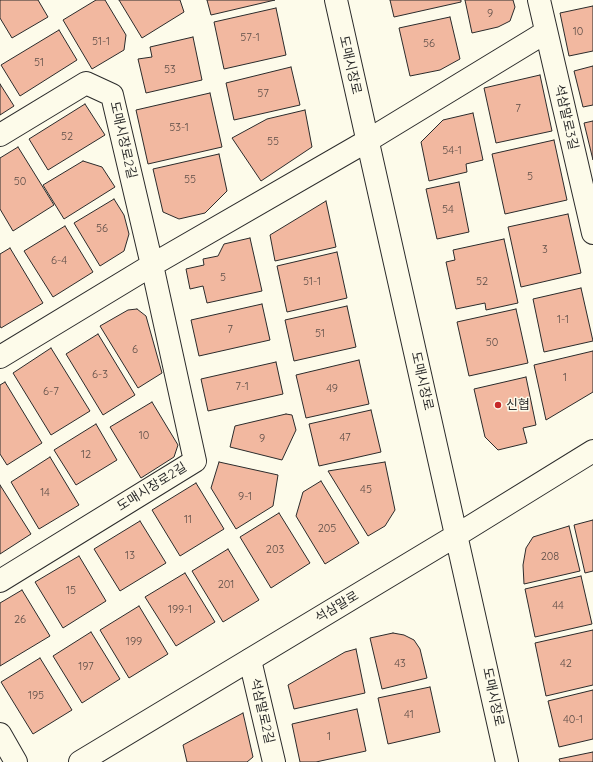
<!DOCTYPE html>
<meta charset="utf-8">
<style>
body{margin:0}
canvas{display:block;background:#fdfbea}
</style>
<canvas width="593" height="762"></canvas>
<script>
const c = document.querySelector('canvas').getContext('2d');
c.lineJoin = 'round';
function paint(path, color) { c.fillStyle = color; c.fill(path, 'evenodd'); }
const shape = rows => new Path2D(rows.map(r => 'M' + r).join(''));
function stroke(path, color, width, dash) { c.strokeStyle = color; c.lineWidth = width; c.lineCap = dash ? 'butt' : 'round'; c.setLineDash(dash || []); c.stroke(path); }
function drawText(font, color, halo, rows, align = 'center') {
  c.font = font + ' Quicksand,"Noto Sans KR",sans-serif'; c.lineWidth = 3; c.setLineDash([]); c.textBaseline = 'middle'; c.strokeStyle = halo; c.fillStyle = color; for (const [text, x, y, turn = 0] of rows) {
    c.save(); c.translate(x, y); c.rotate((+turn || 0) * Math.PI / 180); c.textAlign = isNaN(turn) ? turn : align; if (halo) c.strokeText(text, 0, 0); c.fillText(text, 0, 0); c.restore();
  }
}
const building = shape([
 [0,0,38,0,48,17,12,38,0,18,0,0],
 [96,0,105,0,126,35,124,50,92,69,63,20,96,0],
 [119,0,180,0,184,12,142,38,119,0],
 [207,0,275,0,211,15,207,0],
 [390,0,461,0,461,2,394,17,390,0],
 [465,0,513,0,515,7,510,21,498,27,472,33,465,0],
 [593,6,593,51,569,56,560,13,593,6],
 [276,8,286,55,224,69,214,22,276,8],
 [450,17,460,59,440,70,410,76,399,28,450,17],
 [59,30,77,60,20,96,1,65,59,30],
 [193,37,202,80,146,93,138,59,152,57,150,47,193,37],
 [593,66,593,105,583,107,574,71,593,66],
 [291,67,300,105,234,120,226,83,291,67],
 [540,75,552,131,496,143,484,88,540,75],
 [0,84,14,106,0,115,0,84],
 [210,93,222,147,148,164,136,110,210,93],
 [85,104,105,135,48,170,29,139,85,104],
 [305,110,312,147,261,181,232,138,267,119,305,110],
 [473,113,483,160,466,164,467,172,429,181,421,142,443,120,473,113],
 [593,121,593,160,584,123,593,121],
 [554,140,567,200,505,214,492,154,554,140],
 [18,147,54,205,13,231,0,209,0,158,18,147],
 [219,154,227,191,205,213,179,219,163,212,153,169,219,154],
 [83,161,102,167,115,187,64,219,43,185,83,161],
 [459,182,469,232,437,239,426,189,459,182],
 [114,199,124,215,129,234,124,251,100,266,74,223,114,199],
 [326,201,336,247,275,261,270,235,326,201],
 [568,214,581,273,521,287,508,227,568,214],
 [65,226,93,272,53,297,24,251,65,226],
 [250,238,262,291,207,303,203,286,190,289,186,269,204,265,203,259,218,256,224,244,250,238],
 [504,239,518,303,486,310,485,303,456,309,446,262,455,260,453,250,504,239],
 [10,248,43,303,1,328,0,326,0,254,10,248],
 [337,252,347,298,287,312,277,266,337,252],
 [581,288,593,341,544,352,533,299,581,288],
 [262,304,270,340,199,356,191,320,262,304],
 [347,306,356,347,294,361,285,320,347,306],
 [137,309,146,316,162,373,138,388,100,326,128,310,137,309],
 [516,309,528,363,469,376,457,322,516,309],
 [98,334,135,395,103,415,66,354,98,334],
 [51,348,90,411,51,435,13,373,51,348],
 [593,351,593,392,546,420,534,365,593,351],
 [359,360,369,404,306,418,296,375,359,360],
 [276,362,283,394,208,411,201,379,276,362],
 [526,377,536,425,523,428,527,443,498,450,485,437,474,389,526,377],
 [5,382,42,443,7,465,0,454,0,385,5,382],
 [152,402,178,445,174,457,141,478,110,427,152,402],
 [371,410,381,452,319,466,309,424,371,410],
 [286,414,292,415,296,430,282,460,230,447,235,426,286,414],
 [96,424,117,460,76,485,54,450,96,424],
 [50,457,79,505,39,529,11,482,50,457],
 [219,462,278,475,273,506,236,529,211,488,219,462],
 [385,462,395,510,385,526,368,536,328,471,385,462],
 [321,481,359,543,325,564,296,516,303,492,321,481],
 [196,483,224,529,180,556,152,510,196,483],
 [0,485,31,534,0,554,0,485],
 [279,513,310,563,271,588,240,537,279,513],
 [593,520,593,571,585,573,574,525,593,520],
 [140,521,166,563,120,591,94,549,140,521],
 [569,526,580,571,524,584,523,565,526,548,533,537,569,526],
 [228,549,259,600,223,622,192,571,228,549],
 [79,556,106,601,63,628,35,582,79,556],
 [185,573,215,622,176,646,145,597,185,573],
 [581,576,592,624,535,637,525,589,581,576],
 [22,590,50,636,0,666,0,603,22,590],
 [139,606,168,654,129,678,100,630,139,606],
 [593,630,593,685,546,696,535,643,593,630],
 [91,632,120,679,82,703,53,656,91,632],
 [393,633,404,635,414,640,420,649,427,678,382,689,370,638,393,633],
 [356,649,365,693,294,709,288,685,345,652,356,649],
 [40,658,72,710,33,734,1,682,40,658],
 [430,687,440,732,388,744,378,698,430,687],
 [593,690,593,739,559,747,548,701,593,690],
 [357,709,366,751,316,762,300,762,292,724,357,709],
 [243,713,253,757,247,762,187,762,183,745,243,713],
 [593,752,593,762,560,762,559,759,593,752]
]);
const minor = shape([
 [539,0,593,233],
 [0,135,86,83,112,95,152,265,195,461,0,581],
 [0,357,152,265,367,141,546,32],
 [250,660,274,762],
 [0,734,16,762]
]);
const tertiary = shape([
 [336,0,507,762],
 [80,762,457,535,593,451]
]);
const markers = [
 [498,405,4,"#c62828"]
];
const numberNames = [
 ["9",490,14],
 ["10",578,32],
 ["57-1",250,38],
 ["51-1",101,42],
 ["56",429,44],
 ["51",39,63],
 ["53",170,70],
 ["57",263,94],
 ["7",518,109],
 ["53-1",179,128],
 ["52",67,137],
 ["55",273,142],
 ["54-1",452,151],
 ["5",530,177],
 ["55",190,180],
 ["50",20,182],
 ["54",448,210],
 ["56",102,229],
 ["3",545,250],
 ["6-4",59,261],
 ["5",223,278],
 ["51-1",312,282],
 ["52",482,282],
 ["1-1",563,320],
 ["7",230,330],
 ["51",320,334],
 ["50",492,343],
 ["6",135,350],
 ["6-3",100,375],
 ["1",565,378],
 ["7-1",242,387],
 ["49",332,389],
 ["6-7",51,392],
 ["10",144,436],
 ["47",345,438],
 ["9",262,439],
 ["12",86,455],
 ["45",366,490],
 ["14",45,493],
 ["9-1",245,497],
 ["11",188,520],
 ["205",327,529],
 ["203",275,550],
 ["13",130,556],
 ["208",550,557],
 ["201",226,585],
 ["15",71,591],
 ["44",558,606],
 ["199-1",180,610],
 ["26",20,620],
 ["199",134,642],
 ["43",400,664],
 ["42",566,664],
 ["197",86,667],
 ["195",36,696],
 ["41",409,715],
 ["40-1",573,720],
 ["1",329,737]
];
const streetNames = [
 ["도매시장로",350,65,77],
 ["석삼말로3길",566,117,77],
 ["도매시장로2길",123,140,77],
 ["도매시장로",422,381,77],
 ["도매시장로2길",152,487,-32],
 ["석삼말로",337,607,-31],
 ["도매시장로",493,697,78],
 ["석삼말로2길",262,711,77]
];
const poiNames = [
 ["신협",506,405]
];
paint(building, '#f2b8a0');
stroke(building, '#2b2b2b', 1);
stroke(minor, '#2b2b2b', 24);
stroke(tertiary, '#2b2b2b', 24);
stroke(minor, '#fdfbea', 22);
stroke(tertiary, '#fdfbea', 22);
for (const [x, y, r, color] of markers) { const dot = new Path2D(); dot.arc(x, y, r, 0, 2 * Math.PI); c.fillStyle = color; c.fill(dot); stroke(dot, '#fdfbea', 1.5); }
drawText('11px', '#5d4e48', null, numberNames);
drawText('13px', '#2b2b2b', '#fdfbea', streetNames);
drawText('13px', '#2b2b2b', '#fdfbea', poiNames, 'left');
</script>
